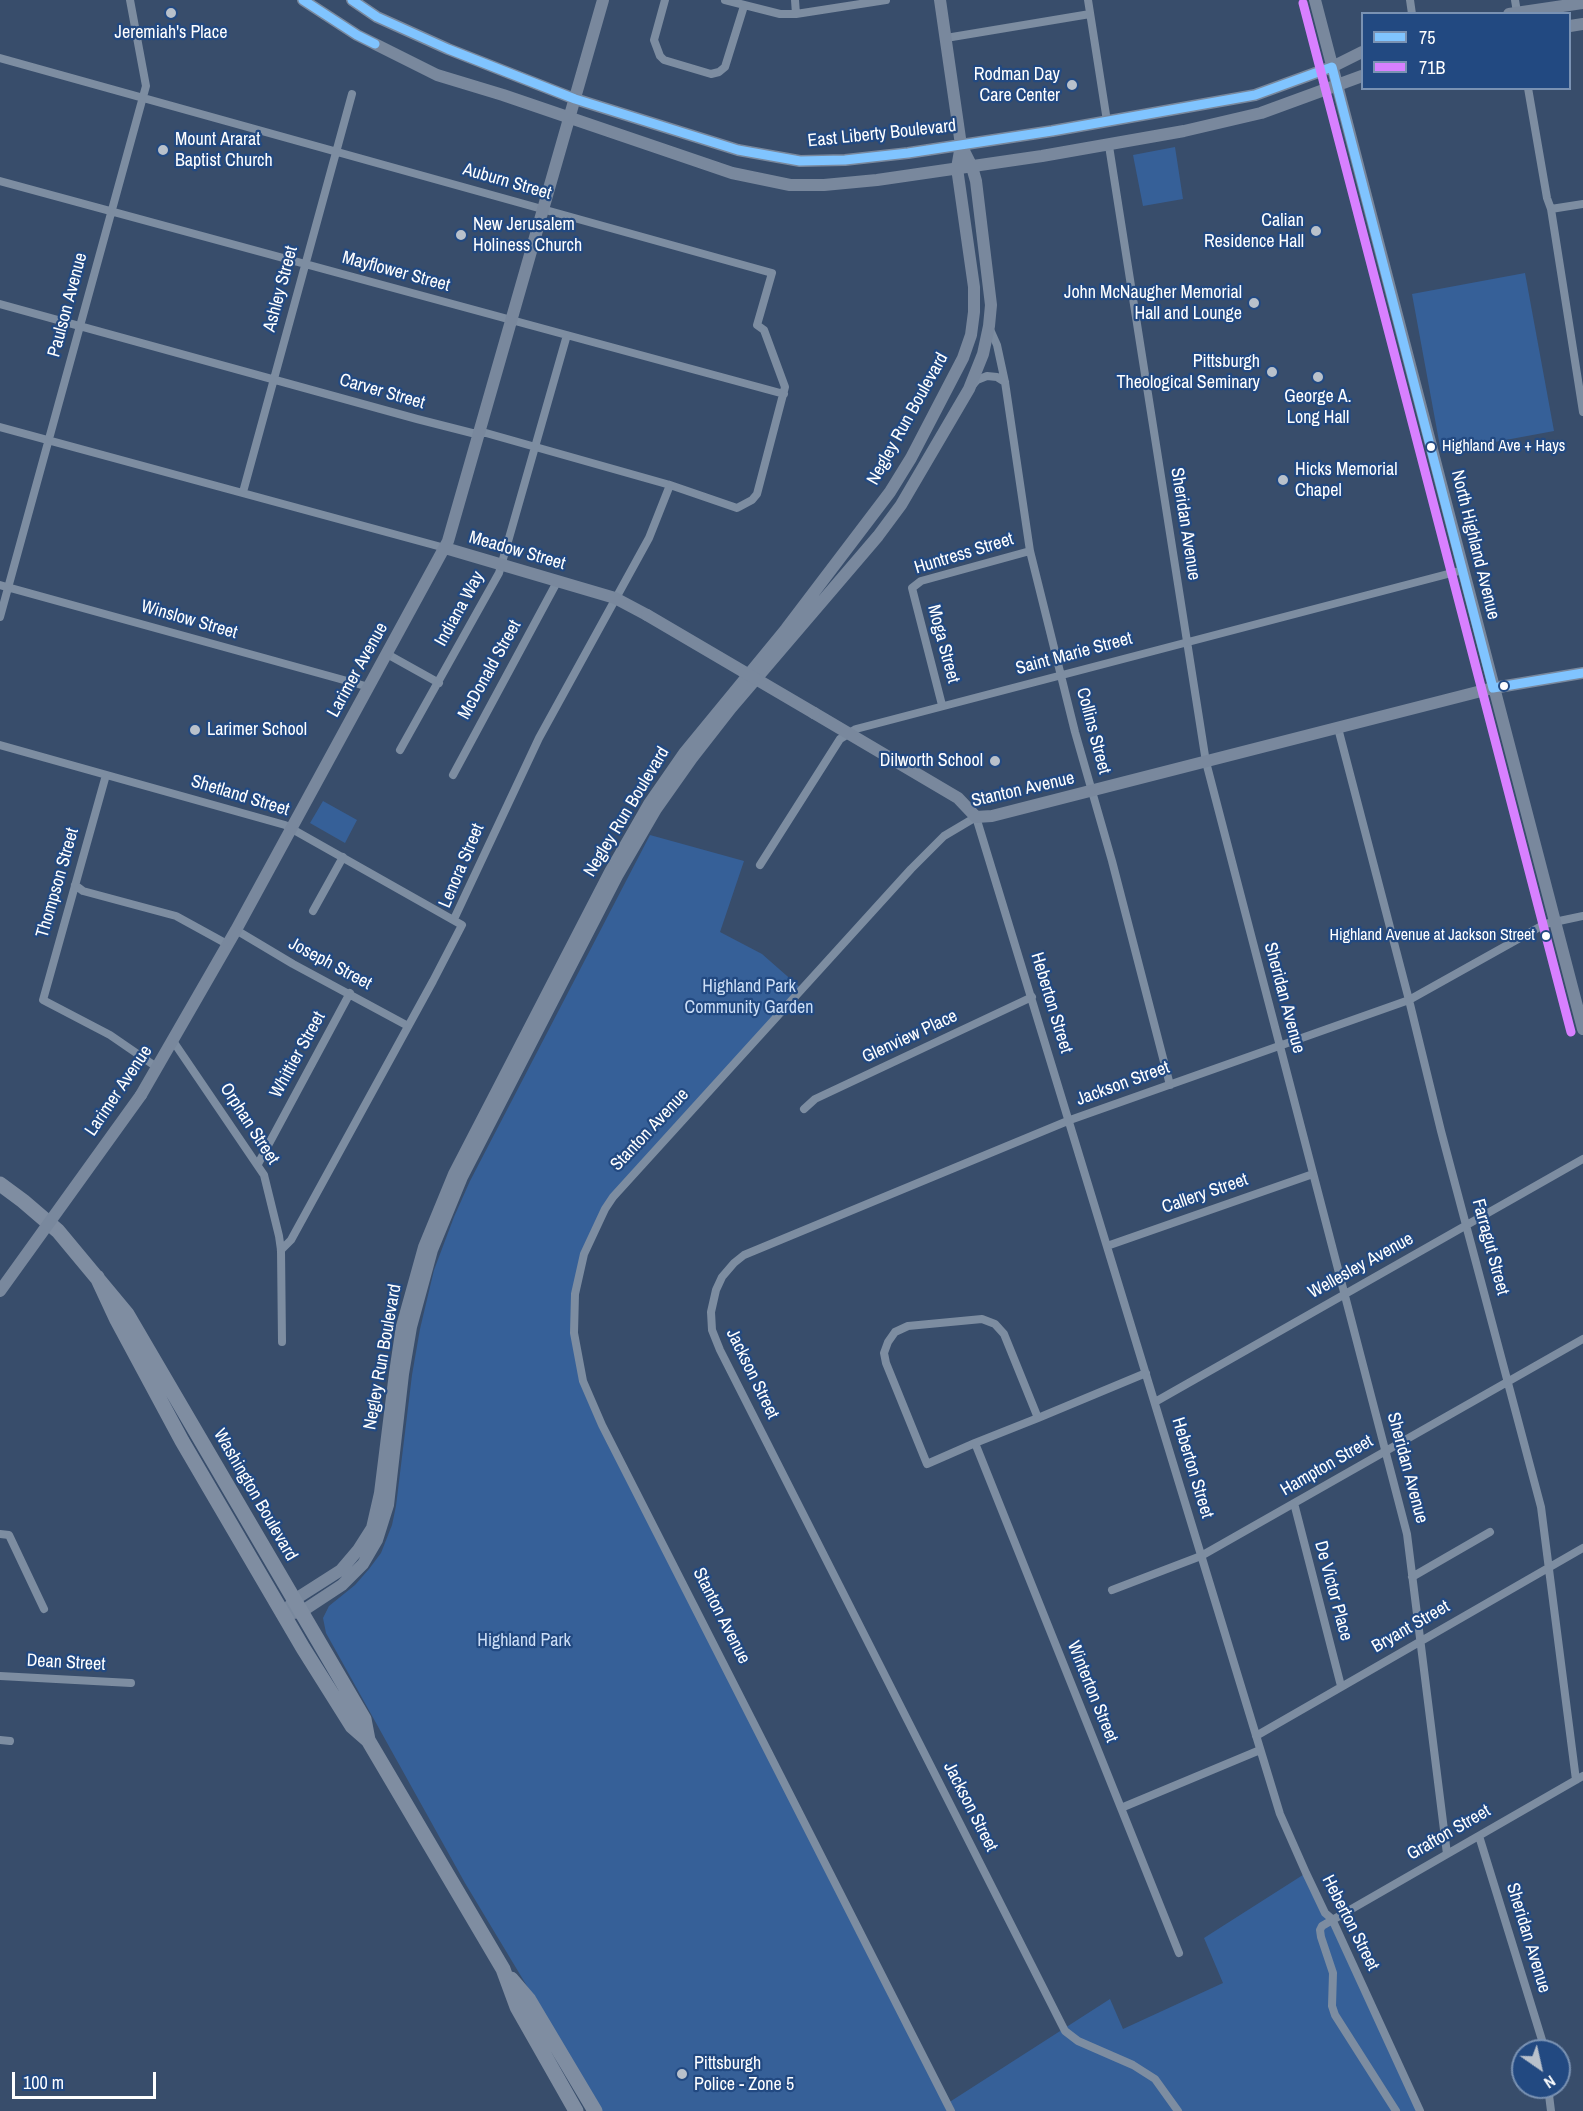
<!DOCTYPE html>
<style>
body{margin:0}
#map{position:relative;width:1583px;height:2111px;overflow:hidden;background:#384d6b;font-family:"Archivo Narrow",sans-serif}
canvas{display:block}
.legend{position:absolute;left:1361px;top:12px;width:210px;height:78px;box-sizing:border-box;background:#224981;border:2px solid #7a92b3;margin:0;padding:8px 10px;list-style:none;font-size:18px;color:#fff}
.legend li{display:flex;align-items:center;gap:12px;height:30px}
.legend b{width:30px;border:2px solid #7a92b3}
.north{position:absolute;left:1511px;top:2039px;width:60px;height:60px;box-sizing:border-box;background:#224981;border:2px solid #7a92b3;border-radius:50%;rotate:146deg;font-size:16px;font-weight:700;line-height:24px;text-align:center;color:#fff}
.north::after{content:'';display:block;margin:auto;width:21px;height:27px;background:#b9c1cb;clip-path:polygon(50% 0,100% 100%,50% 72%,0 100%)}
.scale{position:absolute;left:12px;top:2072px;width:144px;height:27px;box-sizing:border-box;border:3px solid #fff;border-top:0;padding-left:8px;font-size:18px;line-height:21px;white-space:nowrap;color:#fff;-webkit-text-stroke:4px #224981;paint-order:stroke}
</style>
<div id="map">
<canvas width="1583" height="2111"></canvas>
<ul class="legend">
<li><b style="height:8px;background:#80c4ff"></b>75</li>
<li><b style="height:8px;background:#d880ff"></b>71B</li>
</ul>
<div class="north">N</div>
<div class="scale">100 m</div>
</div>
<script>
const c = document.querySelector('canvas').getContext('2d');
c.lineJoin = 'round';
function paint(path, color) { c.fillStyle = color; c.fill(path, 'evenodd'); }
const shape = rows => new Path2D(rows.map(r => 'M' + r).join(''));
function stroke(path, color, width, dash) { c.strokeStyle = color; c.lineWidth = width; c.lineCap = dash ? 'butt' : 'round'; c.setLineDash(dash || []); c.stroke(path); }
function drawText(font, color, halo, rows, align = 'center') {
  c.font = font + ' "Archivo Narrow",sans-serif'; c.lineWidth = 4.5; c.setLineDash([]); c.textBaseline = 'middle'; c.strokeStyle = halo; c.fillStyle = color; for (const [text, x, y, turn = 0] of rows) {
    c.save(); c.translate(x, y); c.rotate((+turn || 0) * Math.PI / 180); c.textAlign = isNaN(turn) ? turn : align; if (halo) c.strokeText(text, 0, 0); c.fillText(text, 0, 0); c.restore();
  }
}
const green = shape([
 [1175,147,1183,199,1143,206,1133,155],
 [1525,273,1554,431,1441,452,1412,294],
 [323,801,357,820,345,843,310,823],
 [650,835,744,861,720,932,762,954,803,990,605,1209,584,1254,574,1333,583,1381,948,2103,1110,1999,1123,2029,1223,1983,1204,1938,1306,1873,1420,2111,601,2111,545,2016,465,1883,326,1633,323,1618,329,1606,355,1585,369,1569,381,1553,392,1525,396,1506,412,1375,420,1329,434,1270,454,1217,470,1181]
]);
const street = shape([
 [665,0,654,40,660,56,664,60,711,74,719,72,725,67,744,6],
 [725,0,780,14,796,14,886,0],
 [795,0,796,14],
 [1088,0,1107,121],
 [1410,0,1412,14],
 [1515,0,1517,12],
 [946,38,1090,14],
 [0,58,772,273,757,325,764,330,785,387,757,494,752,500,737,508,670,485,486,433,472,433,417,419,0,304],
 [1528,88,1547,198,1551,209,1583,412],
 [1109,146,1206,762,1407,1534,1447,1854],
 [0,181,784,394],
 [1551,209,1583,204],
 [989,327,997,345,1005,382,1030,551,1075,732,1112,861,1170,1085],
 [972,386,977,380,987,376,997,377,1005,382],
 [0,427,445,548],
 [243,492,352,94],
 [0,585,369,687],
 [0,617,146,86,130,0],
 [387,654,439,683],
 [942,705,912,588,921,581,1030,551],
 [1338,728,1409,1000,1441,1131,1541,1507,1576,1780],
 [0,745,285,825,462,925,433,981,291,1240,281,1250],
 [400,750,499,573,567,335],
 [106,775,43,1000,110,1035,158,1068],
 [453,775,557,582],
 [760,865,840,739,856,729,1463,570],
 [75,885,83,891,176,916,227,944],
 [313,911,343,857],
 [454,919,539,738,649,538,670,485],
 [236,930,293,964,408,1026],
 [173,1041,264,1175,279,1236,281,1250,282,1342],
 [804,1109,815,1099,1032,997],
 [258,1164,350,993],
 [1107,1246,1313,1174],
 [1155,1402,1583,1159],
 [1038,1418,1004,1334,995,1324,982,1319,908,1326,895,1332,888,1342,884,1353,886,1363,927,1464,975,1443,1038,1418,1146,1373],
 [975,1443,1179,1953],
 [1294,1503,1341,1686],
 [0,1534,9,1535,44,1609],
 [1412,1577,1490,1532],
 [1112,1590,1201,1556,1583,1339],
 [0,1676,131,1683],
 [1256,1736,1583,1548],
 [0,1740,10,1741],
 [1121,1808,1260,1750],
 [1479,1836,1542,2040,1543,2051],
 [1548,2087,1551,2111],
 [951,2111,602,1425,583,1381,574,1333,575,1294,584,1254,605,1209,613,1197,911,869,944,836,976,817,1280,1814,1306,1873,1325,1913,1332,1919,1420,2111],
 [1178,2111,1155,2079,1133,2065,1078,2041,1065,2031,720,1350,712,1330,711,1312,716,1290,722,1277,734,1263,744,1255,1070,1120,1409,1000,1545,924,1583,916],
 [1396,2111,1335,2015,1332,2006,1333,1973,1321,1937,1320,1930,1322,1926,1583,1776]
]);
const secondary = shape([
 [303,0,357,35,437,75,503,95,732,173,790,185,824,185,877,180,1042,156,1184,131,1261,113,1362,76],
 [352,0,377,17,448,49,575,99,738,150,800,161,845,160,908,153,1052,131,1255,95,1332,67,1362,52],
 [1315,0,1583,1029],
 [1509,14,1583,3],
 [1570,26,1583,24],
 [445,548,615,598,647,615],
 [814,713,958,798,976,817,992,816,1493,688,1583,673],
 [141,1095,236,930,448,541,603,0],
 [289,1607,294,1600,341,1570,358,1550,372,1528,380,1493,395,1373,402,1326,424,1247,454,1174,610,872,649,804,685,752,786,629,890,492,911,458,963,358,971,335,974,312,974,287,957,168,961,145],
 [284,1614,301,1612,342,1585,363,1564,377,1540,388,1505,403,1374,411,1327,432,1250,462,1177,617,876,656,809,692,758,731,708,878,536,901,505,969,389,983,354,989,326,991,305,976,181,972,167,961,145,940,0]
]);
const highway = shape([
 [0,1184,23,1201,58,1231,127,1314,364,1719,368,1740],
 [97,1277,117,1320,182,1441,303,1648,352,1726,368,1740,503,1969,517,2007,576,2111],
 [511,1979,529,2000,595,2111]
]);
const secondaryBridge = shape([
 [647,615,814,713],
 [0,1291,141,1095]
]);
const bus1 = shape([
 [303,0,357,35,375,44],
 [352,0,377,17,448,49,575,99,738,150,800,161,845,160,908,153,1052,131,1255,95,1332,67,1493,688,1583,673]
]);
const bus2 = shape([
 [1303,3,1571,1032]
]);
const markers = [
 [171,13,6,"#b9c1cb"],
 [1072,85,6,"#b9c1cb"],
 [163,150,6,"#b9c1cb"],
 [1316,231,6,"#b9c1cb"],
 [461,235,6,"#b9c1cb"],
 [1254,303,6,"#b9c1cb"],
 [1272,372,6,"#b9c1cb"],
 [1318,377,6,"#b9c1cb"],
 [1431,447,5,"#fff"],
 [1283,480,6,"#b9c1cb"],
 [1504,686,5,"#fff"],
 [195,730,6,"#b9c1cb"],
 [995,761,6,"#b9c1cb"],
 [1546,936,5,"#fff"],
 [682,2074,6,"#b9c1cb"]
];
const busNames = [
 ["Highland Ave + Hays",1442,447],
 ["Highland Avenue at Jackson Street",1535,936,"right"]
];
const poiNames = [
 ["Jeremiah's Place",171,33,"center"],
 ["Rodman Day",1060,75],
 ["Care Center",1060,96],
 ["Mount Ararat",175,140,"left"],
 ["Baptist Church",175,161,"left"],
 ["Calian",1304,221],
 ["Residence Hall",1304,242],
 ["New Jerusalem",473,225,"left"],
 ["Holiness Church",473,246,"left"],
 ["John McNaugher Memorial",1242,293],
 ["Hall and Lounge",1242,314],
 ["Pittsburgh",1260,362],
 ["Theological Seminary",1260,383],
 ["George A.",1318,397,"center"],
 ["Long Hall",1318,418,"center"],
 ["Hicks Memorial",1295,470,"left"],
 ["Chapel",1295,491,"left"],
 ["Larimer School",207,730,"left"],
 ["Dilworth School",983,761],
 ["Pittsburgh",694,2064,"left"],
 ["Police - Zone 5",694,2085,"left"]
];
const streetNames = [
 ["East Liberty Boulevard",882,134,-6],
 ["Auburn Street",507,182,16],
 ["Mayflower Street",396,272,15],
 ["Ashley Street",281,289,-75],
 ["Paulson Avenue",68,305,-75],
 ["Carver Street",382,392,16],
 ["Negley Run Boulevard",908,419,-61],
 ["Sheridan Avenue",1185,524,81],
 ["North Highland Avenue",1475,545,76],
 ["Meadow Street",517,551,16],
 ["Huntress Street",964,554,-17],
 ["Indiana Way",460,609,-61],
 ["Winslow Street",189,620,16],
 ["Moga Street",943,644,75],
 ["Saint Marie Street",1074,654,-15],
 ["Larimer Avenue",358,670,-61],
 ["McDonald Street",490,670,-61],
 ["Collins Street",1093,731,75],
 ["Stanton Avenue",1023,790,-13],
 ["Shetland Street",240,796,17],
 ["Negley Run Boulevard",627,812,-59],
 ["Lenora Street",462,866,-67],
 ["Thompson Street",58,883,-74],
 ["Joseph Street",330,964,28],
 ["Sheridan Avenue",1284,998,75],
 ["Heberton Street",1051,1003,73],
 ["Glenview Place",910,1037,-25],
 ["Whittier Street",298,1055,-61],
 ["Jackson Street",1123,1084,-20],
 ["Larimer Avenue",119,1091,-56],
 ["Orphan Street",249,1124,57],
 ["Stanton Avenue",650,1130,-47],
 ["Callery Street",1205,1194,-19],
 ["Farragut Street",1490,1247,75],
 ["Wellesley Avenue",1361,1266,-29],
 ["Negley Run Boulevard",383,1357,-80],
 ["Jackson Street",752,1374,64],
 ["Hampton Street",1327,1466,-30],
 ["Heberton Street",1192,1468,73],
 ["Sheridan Avenue",1407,1468,75],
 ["Washington Boulevard",255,1495,60],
 ["De Victor Place",1333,1591,75],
 ["Stanton Avenue",721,1616,63],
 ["Bryant Street",1411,1627,-30],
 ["Dean Street",66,1663,3],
 ["Winterton Street",1092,1692,68],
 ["Jackson Street",970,1807,63],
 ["Grafton Street",1449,1833,-30],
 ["Heberton Street",1350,1923,63],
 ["Sheridan Avenue",1528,1938,73]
];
const parkNames = [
 ["Highland Park",749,987],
 ["Community Garden",749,1008],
 ["Highland Park",524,1641]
];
paint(green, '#366098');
stroke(street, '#7d8da1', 8);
stroke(secondary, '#79889d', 12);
stroke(highway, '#7f8da1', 15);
stroke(secondaryBridge, '#79889d', 12);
stroke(bus1, '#80c4ff', 9);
stroke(bus2, '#d880ff', 9);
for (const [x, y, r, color] of markers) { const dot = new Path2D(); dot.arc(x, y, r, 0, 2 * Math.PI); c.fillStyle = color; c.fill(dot); stroke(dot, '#224981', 2); }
drawText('16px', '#fff', '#224981', busNames, 'left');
drawText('18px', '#fff', '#224981', poiNames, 'right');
drawText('18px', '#fff', '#224981', streetNames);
drawText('18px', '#ccdef6', '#224981', parkNames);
</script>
